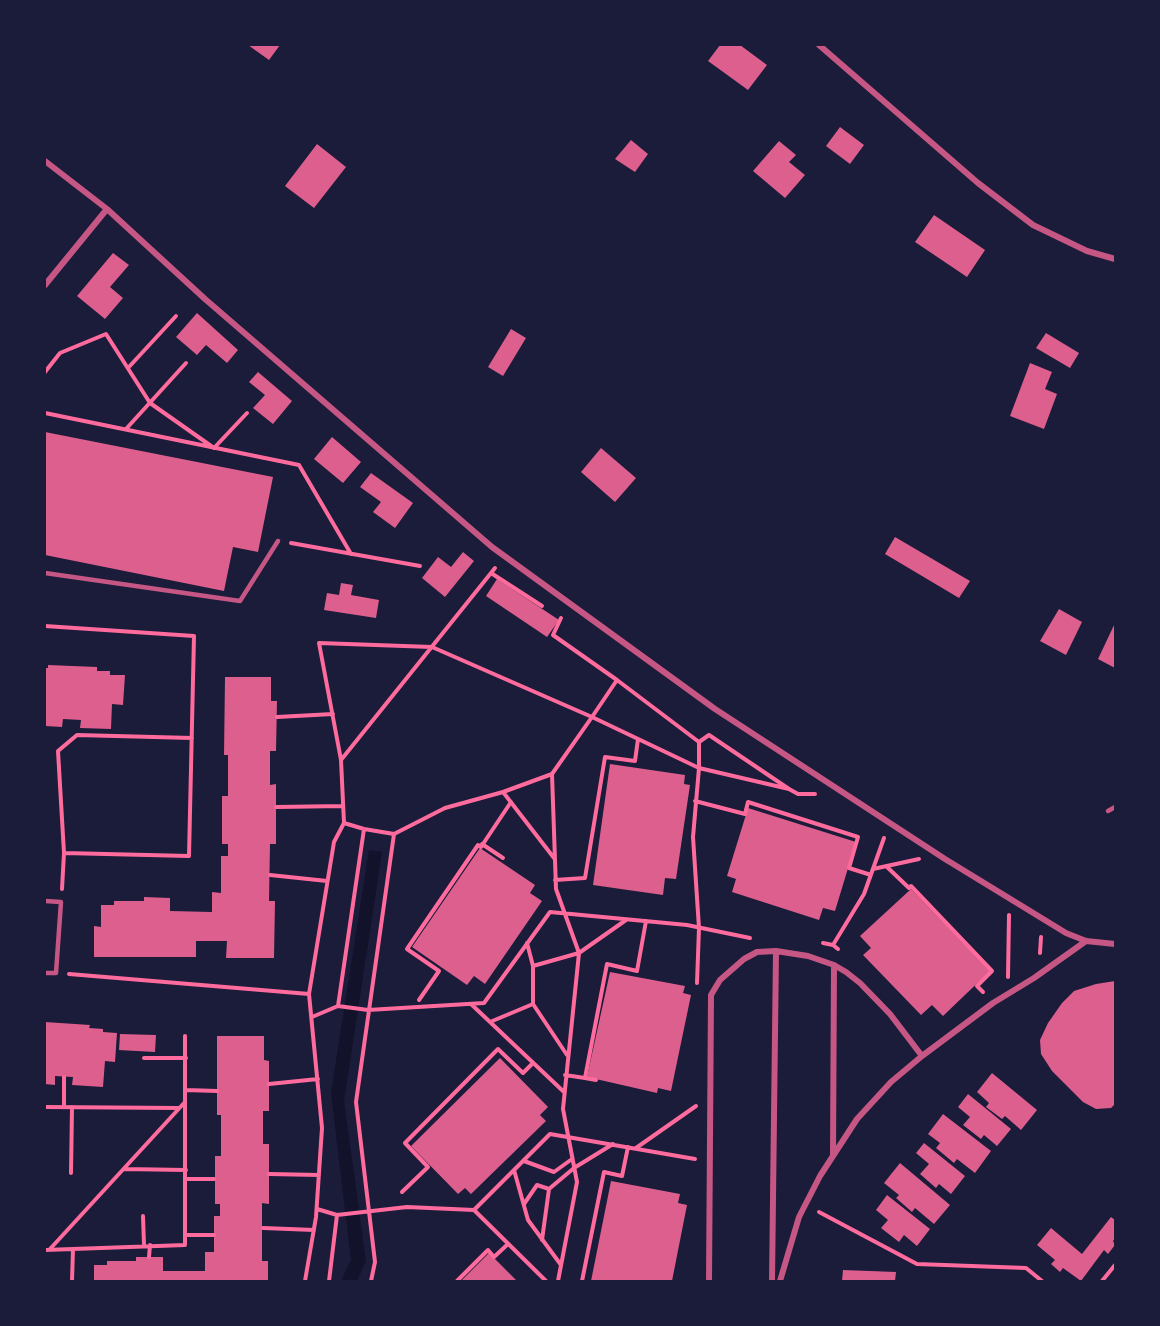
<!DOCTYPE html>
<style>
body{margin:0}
#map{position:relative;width:1160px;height:1326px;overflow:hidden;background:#1b1b3a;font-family:Helvetica,sans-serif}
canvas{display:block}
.frame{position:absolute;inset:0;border:46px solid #1b1b3a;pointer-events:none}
</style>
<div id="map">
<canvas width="1160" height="1326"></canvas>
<div class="frame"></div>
</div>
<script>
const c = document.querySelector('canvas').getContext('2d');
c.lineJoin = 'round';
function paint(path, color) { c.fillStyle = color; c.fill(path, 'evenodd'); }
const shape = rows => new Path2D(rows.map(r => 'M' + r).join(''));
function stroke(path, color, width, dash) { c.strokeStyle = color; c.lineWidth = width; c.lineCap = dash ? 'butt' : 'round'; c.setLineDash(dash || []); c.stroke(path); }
const water = shape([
 [369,850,382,852,344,1101,366,1261,357,1281,341,1281,351,1260,331,1093]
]);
const building = shape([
 [248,45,280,45,269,60],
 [720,45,740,45,767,65,748,90,708,61],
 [840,127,864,145,850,164,826,146],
 [631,140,648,154,635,172,615,159],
 [779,141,796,155,789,162,805,175,785,198,753,171],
 [317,144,346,167,314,208,285,186],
 [934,215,985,250,967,277,915,242],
 [113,253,129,265,110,287,123,298,105,319,77,296],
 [197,313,238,350,227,363,206,345,197,355,176,337],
 [511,329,526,338,503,376,488,367],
 [1046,333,1079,353,1070,368,1036,348],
 [1030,363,1052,372,1045,389,1057,394,1044,429,1010,416],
 [258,372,292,401,273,424,253,408,265,395,249,382],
 [45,432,273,477,258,552,233,547,224,591,45,555],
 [332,437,361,462,343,483,314,459],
 [601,448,636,478,615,502,581,472],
 [371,473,413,503,395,528,373,512,381,502,360,487],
 [895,537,970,581,959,598,885,554],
 [463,552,474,561,445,597,422,578,438,557,451,567],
 [497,579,559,620,547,637,486,596],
 [341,583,353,585,351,595,379,600,376,618,324,610,327,593,339,595],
 [1059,609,1082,622,1066,655,1040,641],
 [1115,623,1115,668,1098,659],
 [48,665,97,667,97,671,110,671,110,675,125,675,123,705,112,704,111,729,80,728,81,720,63,719,62,727,45,726,45,668,48,668],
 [225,677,271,677,271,701,277,701,276,751,270,751,270,785,276,784,276,844,270,844,269,901,275,901,274,958,226,958,227,941,196,941,196,957,94,957,94,926,101,927,101,905,114,905,114,901,144,901,144,897,170,898,170,911,212,912,212,892,221,893,221,856,228,856,228,844,222,844,222,796,228,796,228,755,224,755],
 [610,764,685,775,684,784,690,785,676,879,665,878,663,895,593,885],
 [748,808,856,842,835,911,823,908,819,920,732,892,736,879,727,876],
 [480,848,535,885,530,893,542,901,485,984,474,976,467,985,412,947],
 [911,889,990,971,943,1016,932,1005,921,1015,863,955,871,948,860,936],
 [610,972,685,986,683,993,691,995,671,1091,658,1088,657,1093,587,1077],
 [1115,981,1115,1104,1111,1108,1096,1109,1083,1102,1052,1071,1041,1054,1040,1040,1048,1023,1062,1003,1074,991,1096,984],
 [45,1022,90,1025,89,1028,103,1029,103,1032,117,1033,115,1062,105,1061,103,1087,72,1085,73,1077,55,1076,55,1085,45,1084],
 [120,1034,156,1035,155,1052,119,1050],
 [217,1036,264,1036,264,1060,269,1061,269,1111,263,1111,263,1144,269,1144,269,1204,262,1203,262,1261,268,1261,268,1281,94,1281,94,1265,107,1265,107,1261,136,1261,136,1257,163,1257,163,1271,205,1271,205,1252,214,1252,214,1216,220,1216,220,1204,215,1204,215,1156,221,1156,221,1115,217,1115],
 [500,1058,548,1107,540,1115,546,1121,471,1194,465,1188,458,1194,411,1146],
 [992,1073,1037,1110,1021,1130,1005,1116,1002,1119,986,1107,989,1103,977,1092],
 [968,1094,1011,1129,997,1146,984,1135,981,1139,963,1125,970,1117,958,1107],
 [943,1114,991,1151,975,1173,957,1159,954,1163,936,1148,940,1143,928,1134],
 [924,1143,965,1176,951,1194,939,1184,936,1188,920,1174,929,1164,916,1153],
 [900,1163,950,1205,934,1224,915,1208,912,1212,896,1198,899,1195,884,1183],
 [611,1181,680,1194,678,1203,687,1205,672,1281,591,1281],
 [887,1195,930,1229,917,1246,904,1235,899,1242,881,1228,888,1220,876,1210],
 [1111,1217,1115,1220,1115,1238,1113,1241,1115,1245,1108,1254,1104,1250,1081,1281,1063,1268,1060,1272,1051,1264,1055,1260,1037,1245,1051,1228,1082,1254],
 [489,1253,517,1281,461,1281],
 [843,1270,896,1272,895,1281,842,1281]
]);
const path = shape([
 [128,368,176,316],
 [45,372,60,353,106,334,150,403,214,448,247,413],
 [45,413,299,465,351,554],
 [126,429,186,363],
 [291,543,420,566],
 [491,573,542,606],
 [561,618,553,635,617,680],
 [45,626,194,636,189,856,64,853,62,889],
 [277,717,333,714],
 [341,760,319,643,432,647,592,717,699,768,699,742,617,680,592,717,552,774,503,792,445,808,394,834],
 [552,774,556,889,579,953,563,1109,577,1182,558,1281],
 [789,789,798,794,815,794],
 [503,792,554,858],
 [695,801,745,814,748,802,858,837,849,868,871,875],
 [276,807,343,806],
 [344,823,364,829,394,834,356,1102,375,1262,371,1281],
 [482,844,503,858],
 [64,853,58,751,77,735,192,738],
 [886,866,909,888,911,886,992,971,977,986,983,992],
 [873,869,919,859],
 [270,875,327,881],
 [555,880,585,878,605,757,635,761,638,739],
 [527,943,533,966,579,953,626,920],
 [823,943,833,945,838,949],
 [833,945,864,894,884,838],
 [1040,953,1041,937],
 [533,966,533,1004],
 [69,974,309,994],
 [1008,977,1009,915],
 [697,983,699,928,693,837,699,768,789,789,709,735,699,742],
 [419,1000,439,971,407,949,478,845,481,847,511,802],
 [471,1004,564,1092],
 [338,1006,368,1010,484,1003,550,912,687,925,750,938],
 [312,1017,338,1006,364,829],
 [490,1022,533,1004,567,1055],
 [144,1058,186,1058],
 [565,1075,585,1078],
 [64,1077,64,1107],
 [596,1080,585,1078,607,964,637,971,646,921],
 [269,1084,318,1079],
 [186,1090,217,1091],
 [45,1107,179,1108],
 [636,1148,696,1106],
 [524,1161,554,1172,572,1159],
 [124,1169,186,1170],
 [514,1170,528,1220,561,1265],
 [71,1173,72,1107],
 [269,1174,319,1175],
 [186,1179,214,1179],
 [402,1192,428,1167,405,1143,498,1049,523,1073,533,1063],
 [524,1204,537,1185,549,1189],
 [317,1209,337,1215,329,1281],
 [474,1210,546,1281],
 [819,1212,917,1264,1026,1268,1042,1281],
 [337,1215,407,1207,474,1210,550,1134,695,1159],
 [143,1216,144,1245],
 [263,1228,314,1230],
 [185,1235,214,1235],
 [542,1240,549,1189,574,1168,613,1144],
 [50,1249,185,1102],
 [45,1250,185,1245,185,1036],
 [149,1257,150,1245],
 [72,1281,73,1249],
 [305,1281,316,1217,322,1128,309,994,334,842,344,823,341,760,495,568],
 [457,1281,488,1250,494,1257,508,1244],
 [582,1281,604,1172,622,1176,628,1147],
 [1102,1281,1115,1265]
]);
const service = shape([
 [45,573,240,601,278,541],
 [1108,811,1115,807],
 [45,901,61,902,56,973,45,973]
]);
const minor = shape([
 [819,45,978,183,1033,225,1087,251,1115,259],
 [45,161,107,209,205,299,492,547,715,709,945,859,1066,933,1086,941,1115,944],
 [45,285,107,209],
 [922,1056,993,1003,1034,978,1086,941],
 [833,1156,834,965],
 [709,1281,711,995,720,980,744,959,757,952,776,951,808,956,834,965,846,972,860,983,890,1014,922,1056,891,1082,857,1119,820,1176,799,1217,780,1281],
 [772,1281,776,951]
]);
paint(water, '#12122b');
paint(building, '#dd5f8e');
stroke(path, '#ff6b9d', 4);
stroke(service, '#c65784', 4.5);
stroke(minor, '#c65784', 6);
</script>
